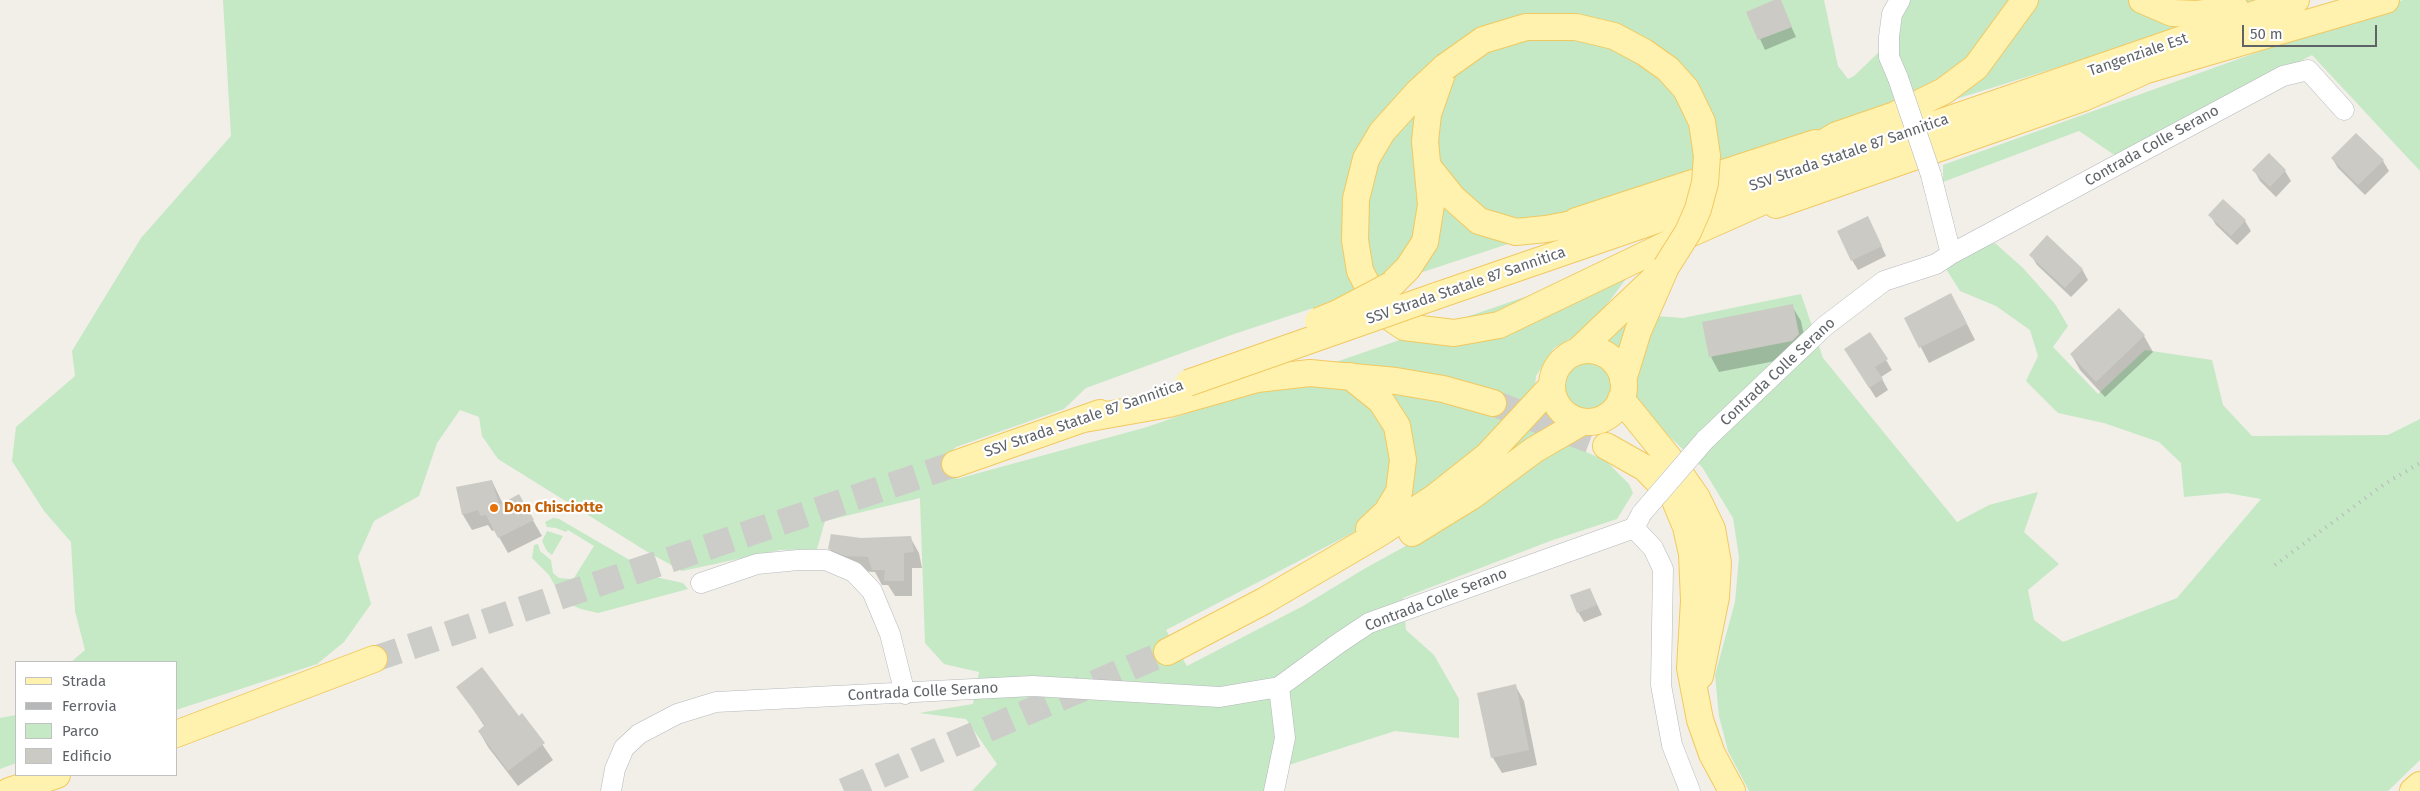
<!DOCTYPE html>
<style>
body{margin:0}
#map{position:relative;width:2420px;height:791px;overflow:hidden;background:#f1efe8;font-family:"Fira Sans",sans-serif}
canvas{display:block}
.legend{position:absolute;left:15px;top:661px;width:162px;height:115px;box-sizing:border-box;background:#fff;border:1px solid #bfc1c3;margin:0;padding:6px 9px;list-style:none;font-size:15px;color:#5f6368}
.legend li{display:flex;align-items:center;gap:10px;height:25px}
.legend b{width:25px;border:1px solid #bfc1c3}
.scale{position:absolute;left:2242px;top:25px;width:135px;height:22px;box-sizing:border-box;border:2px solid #5f6368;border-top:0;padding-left:6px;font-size:15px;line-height:18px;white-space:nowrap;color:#5f6368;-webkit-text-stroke:4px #fff;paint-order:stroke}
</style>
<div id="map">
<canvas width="2420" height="791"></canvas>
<ul class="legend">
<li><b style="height:6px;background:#fff2af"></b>Strada</li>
<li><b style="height:6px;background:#b6b7b8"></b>Ferrovia</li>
<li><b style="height:14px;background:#c5e8c5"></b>Parco</li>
<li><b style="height:14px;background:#cccac5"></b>Edificio</li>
</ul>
<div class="scale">50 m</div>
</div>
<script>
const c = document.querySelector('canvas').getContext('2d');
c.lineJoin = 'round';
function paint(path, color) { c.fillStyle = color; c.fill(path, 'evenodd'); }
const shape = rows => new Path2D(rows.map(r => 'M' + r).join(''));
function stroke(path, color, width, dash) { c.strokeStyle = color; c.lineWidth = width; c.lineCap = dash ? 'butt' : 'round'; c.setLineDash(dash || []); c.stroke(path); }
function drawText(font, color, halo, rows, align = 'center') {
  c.font = font + ' "Fira Sans",sans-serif'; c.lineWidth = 4.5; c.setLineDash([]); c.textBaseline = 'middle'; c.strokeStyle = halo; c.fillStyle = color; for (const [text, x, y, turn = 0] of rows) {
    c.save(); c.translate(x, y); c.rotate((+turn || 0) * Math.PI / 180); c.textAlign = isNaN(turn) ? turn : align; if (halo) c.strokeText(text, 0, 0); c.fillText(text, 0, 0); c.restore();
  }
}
const green = shape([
 [223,0,1824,0,1838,66,1848,79,1854,76,1879,52,1882,29,1891,0,2261,0,2196,24,1956,99,1874,112,1583,207,1511,243,1234,334,1086,388,1064,409,956,447,944,458,957,479,1147,427,1603,270,1626,279,1589,328,1554,348,1536,376,1535,386,1439,488,1166,630,1187,666,1303,606,1364,569,1422,537,1502,483,1569,444,1606,461,1629,484,1633,493,1617,519,1550,541,1403,598,1406,630,1434,655,1459,699,1459,738,1395,731,1270,771,1265,791,972,791,997,764,966,719,919,713,973,704,979,672,944,664,925,643,920,498,825,521,817,549,780,550,682,571,646,551,498,459,482,436,479,417,460,410,437,443,419,496,374,521,358,557,371,604,344,642,317,664,176,710,176,662,71,662,85,650,75,611,71,542,44,511,12,461,16,427,75,376,72,351,141,238,231,136],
 [2403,0,2420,0,2420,171,2312,55,2119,158,2079,131,1943,182,1943,165],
 [1995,243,2023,268,2055,304,2068,326,2053,347,2098,394,2145,350,2212,360,2223,405,2252,436,2388,435,2420,419,2420,760,2388,791,1749,791,1728,751,1719,716,1715,675,1735,602,1739,557,1733,518,1702,467,1645,414,1635,394,1638,370,1657,316,1683,318,1801,294,1823,358,1957,522,1989,505,2038,492,2024,532,2059,564,2028,590,2034,620,2063,642,2177,598,2261,499,2227,493,2184,497,2181,463,2159,442,2104,423,2058,413,2026,381,2038,356,2030,330,1996,306,1960,291,1946,269,1962,254],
 [1649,290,1622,361,1605,346,1595,344],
 '1561 386a27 27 0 1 1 54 0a27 27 0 1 1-54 0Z',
 [1548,400,1562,419,1484,470],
 [553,518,559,519,633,562,646,575,683,583,688,589,598,613,581,609,569,604,559,593,549,575,532,558,534,545,538,544,540,551,551,560,553,573,559,578,570,579,574,578,594,546,568,530,566,532,556,528,547,527,545,522],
 [547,531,563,536,552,555,547,551,542,541],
 [16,715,16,763,0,769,0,718]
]);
const shadow = shape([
 [1779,0,1796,37,1765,50,1748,12],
 [2269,155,2285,171,2291,181,2276,197,2260,181,2254,170],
 [2332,158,2383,161,2389,171,2365,195,2338,168],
 [2210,215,2245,221,2251,231,2237,245,2216,225],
 [1873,228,1886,256,1858,270,1852,260],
 [2031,255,2082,269,2088,280,2071,297,2037,265],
 [1792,306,1801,321,1807,350,1801,356,1719,372,1711,357],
 [2119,309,2144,336,2153,352,2105,397,2080,370,2071,354],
 [1960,310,1975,340,1929,363,1906,318],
 [1851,359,1886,360,1892,370,1881,377,1888,390,1876,398],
 [492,481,503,504,519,496,542,536,508,553,495,530,492,531,488,525,472,530,463,515,457,488],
 [910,537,919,553,922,568,912,568,912,596,895,596,888,585,882,585,875,572,856,571,838,564,829,548,861,539],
 [1590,589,1602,615,1584,622,1578,612],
 [1515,685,1524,701,1537,765,1502,773,1493,758,1478,694],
 [458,687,519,717,522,715,553,760,518,786,488,747,479,731,485,727]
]);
const building = shape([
 [1774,0,1781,0,1792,27,1758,40,1746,12],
 [2356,133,2384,160,2358,185,2331,158],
 [2269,153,2286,170,2270,187,2252,170],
 [2223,199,2246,220,2231,236,2208,215],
 [1868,216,1882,246,1851,261,1837,231],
 [2047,235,2083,269,2065,288,2029,255],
 [1951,293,1967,324,1919,348,1904,318],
 [1793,304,1799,334,1792,341,1709,357,1702,322],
 [2119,308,2145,335,2096,382,2070,354],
 [1870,332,1888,359,1875,367,1883,379,1869,388,1844,349],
 [492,480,499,505,519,494,534,520,498,538,486,515,481,516,478,510,462,515,456,487],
 [831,534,861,538,911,536,914,552,904,553,904,581,884,581,885,570,872,570,868,557,846,556,828,549],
 [1590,588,1597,605,1577,613,1570,595],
 [482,667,519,716,522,713,545,743,508,771,478,731,485,725,456,687],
 [1516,684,1529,750,1491,758,1477,693]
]);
const majorTunnel = shape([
 [1493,403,1606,446],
 [374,659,955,464],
 [844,791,1167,652]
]);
const minor = shape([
 [1898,78,1889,57,1889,37,1892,14,1900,0],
 [1951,254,2283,76,2308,70,2344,110],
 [1705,440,1825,326,1884,281,1936,264,1951,254,1931,175],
 [1634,528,1653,548,1663,569,1661,685,1672,745,1690,791],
 [701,583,757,564,798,560,826,560,854,572,872,591,890,634,905,694],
 [611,791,615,769,624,748,639,734,677,714,716,702,1033,686,1220,697,1279,687,1339,643,1369,623,1634,528,1642,513],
 [1274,791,1285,738,1279,687]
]);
const major = shape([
 [2142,0,2172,13,2197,14,2236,9],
 [1445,67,1418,92,1382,132,1366,159,1356,199,1355,240,1360,271,1381,311,1404,327,1454,333,1499,325,1676,240,1793,188],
 [2126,76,2386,0],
 [1800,157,1837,135,1895,115,1944,91,1976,67,2025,0],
 [1429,168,1453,198,1479,221,1516,232,1546,229,1593,220],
 [1776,205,2083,98,2142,72],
 [1576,221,1815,143],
 [1391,285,1408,268,1425,242,1431,205,1425,141,1428,114,1443,71],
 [1436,296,2296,0],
 '1552 386a36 36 0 1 1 72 0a36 36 0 1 1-72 0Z',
 [1579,350,1657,276],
 [1350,376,1381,401,1397,426,1403,460,1399,492,1387,512,1369,529],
 [1623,380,1638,331,1666,267],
 [1621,399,1672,462,1697,498,1712,529,1718,563,1716,597,1700,676],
 [1084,419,1169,404,1257,379,1310,373,1396,381,1443,389,1493,403],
 [1606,446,1645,468,1674,498,1686,527,1692,554,1694,601,1690,668,1700,720,1712,754,1732,791],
 [955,464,1100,413],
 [1412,533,1472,496,1534,450,1582,422],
 [1167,652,1264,601,1375,536,1434,498,1487,456,1551,387],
 [176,734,374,659],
 [9,791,57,775],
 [2413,791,2420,785]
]);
const rail = shape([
 [2275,565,2383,485,2420,463]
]);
const minorBridge = shape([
 [1898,78,1931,175],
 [1642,513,1705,440]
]);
const majorBridge = shape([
 [1445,67,1483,40,1526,27,1576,27,1614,36,1644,52,1668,69,1686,89,1702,122,1707,156,1705,183,1698,209,1688,232,1666,267],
 [1318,321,1338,313,1391,285],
 [1188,383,1436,296]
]);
const markers = [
 [494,508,5,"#e8710a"]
];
const streetNames = [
 ["Tangenziale Est",2138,55,-19],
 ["Contrada Colle Serano",2152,146,-29],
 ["SSV Strada Statale 87 Sannitica",1849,153,-19],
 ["SSV Strada Statale 87 Sannitica",1466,286,-19],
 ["Contrada Colle Serano",1778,372,-43],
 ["SSV Strada Statale 87 Sannitica",1084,419,-19],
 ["Contrada Colle Serano",1436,600,-21],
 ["Contrada Colle Serano",923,692,-3]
];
const foodNames = [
 ["Don Chisciotte",504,508]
];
paint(green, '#c5e8c5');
paint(shadow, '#0003');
paint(building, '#cccac5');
stroke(majorTunnel, '#ccccc8', 26, [26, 13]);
stroke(minor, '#b5b8bc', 21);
stroke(major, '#f2c960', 28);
stroke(minor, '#fff', 20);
stroke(major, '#fff2af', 26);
stroke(rail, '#b6b7b8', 4, [1, 6]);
stroke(minorBridge, '#b5b8bc', 21, []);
stroke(majorBridge, '#f2c960', 28, []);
stroke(minorBridge, '#fff', 20);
stroke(majorBridge, '#fff2af', 26);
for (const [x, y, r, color] of markers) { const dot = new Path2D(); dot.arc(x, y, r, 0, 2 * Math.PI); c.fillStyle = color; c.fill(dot); stroke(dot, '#fff', 2); }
drawText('15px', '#5f6368', '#fff', streetNames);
drawText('bold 15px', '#c56008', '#fff', foodNames, 'left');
</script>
